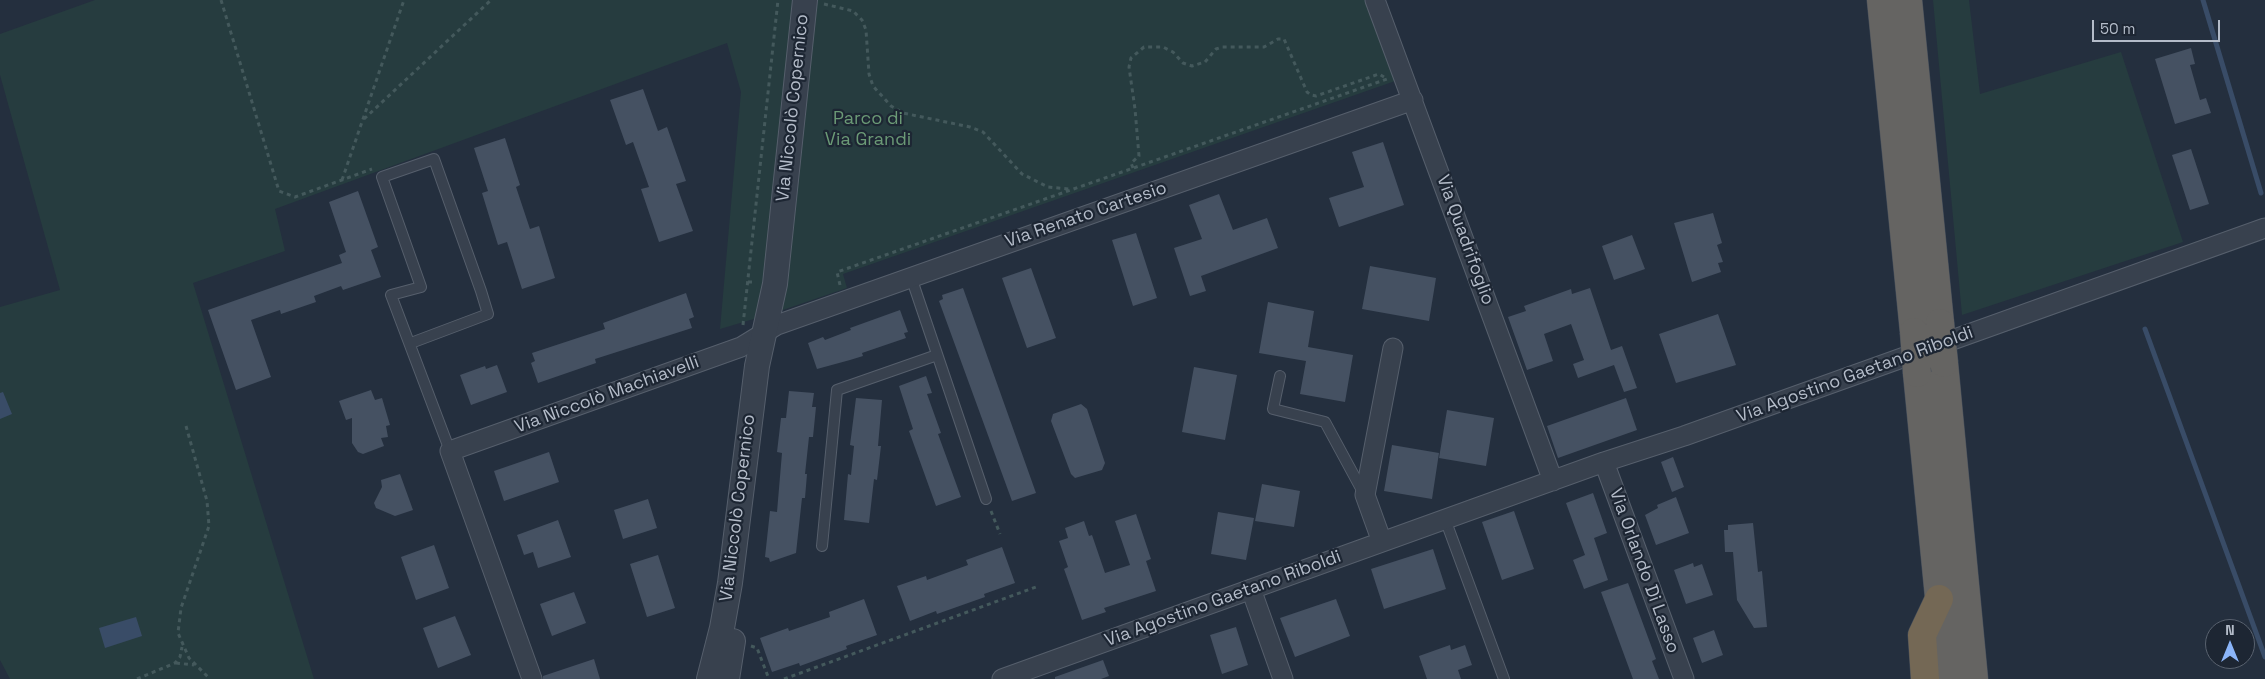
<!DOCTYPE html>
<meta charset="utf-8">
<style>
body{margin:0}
#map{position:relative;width:2265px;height:679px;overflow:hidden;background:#242f3e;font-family:"Space Grotesk",sans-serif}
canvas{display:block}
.north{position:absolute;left:2205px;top:619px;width:50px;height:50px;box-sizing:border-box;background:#1d2633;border:1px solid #59626f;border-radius:50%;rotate:0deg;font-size:14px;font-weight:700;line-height:20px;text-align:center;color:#b4bcc9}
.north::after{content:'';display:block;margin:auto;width:18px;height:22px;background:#8ab4f8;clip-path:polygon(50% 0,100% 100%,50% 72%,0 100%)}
.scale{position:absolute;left:2092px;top:20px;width:128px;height:22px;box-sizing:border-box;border:2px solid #b4bcc9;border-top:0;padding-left:6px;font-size:15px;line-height:18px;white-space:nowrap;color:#b4bcc9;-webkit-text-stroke:4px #1d2633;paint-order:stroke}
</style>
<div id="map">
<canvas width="2265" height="679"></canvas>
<div class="north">N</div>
<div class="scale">50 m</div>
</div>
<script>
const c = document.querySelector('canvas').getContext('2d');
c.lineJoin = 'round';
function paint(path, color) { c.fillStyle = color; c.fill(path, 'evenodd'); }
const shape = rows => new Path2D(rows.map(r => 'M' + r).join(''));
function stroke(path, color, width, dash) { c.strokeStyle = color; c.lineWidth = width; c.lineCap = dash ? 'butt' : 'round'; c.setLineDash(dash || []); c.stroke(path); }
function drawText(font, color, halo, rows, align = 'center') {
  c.font = font + ' "Space Grotesk",sans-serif'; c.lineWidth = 4.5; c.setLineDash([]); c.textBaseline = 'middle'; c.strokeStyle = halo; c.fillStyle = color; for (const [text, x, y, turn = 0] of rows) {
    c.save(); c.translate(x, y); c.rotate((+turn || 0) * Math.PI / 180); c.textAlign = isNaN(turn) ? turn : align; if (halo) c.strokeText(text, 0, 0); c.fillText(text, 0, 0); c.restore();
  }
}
const green = shape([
 [95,0,1367,0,1398,80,843,274,847,288,774,313,720,329,741,92,727,43,275,209,285,251,193,283,314,679,10,679,0,660,0,307,60,290,0,75,0,34],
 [1933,0,1969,0,1980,94,2121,52,2183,242,1962,315]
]);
const water = shape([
 [3,392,12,414,0,419,0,393],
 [136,617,142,636,105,648,99,628]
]);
const stream = shape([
 [2203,0,2261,193],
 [2145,329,2265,657]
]);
const building = shape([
 [2191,48,2195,64,2190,65,2200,100,2206,98,2211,113,2175,124,2155,59],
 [643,89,658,131,667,127,686,181,676,184,693,231,659,242,641,189,649,187,633,142,626,145,610,100],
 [505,138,520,185,516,187,530,229,539,226,555,278,522,289,507,242,498,245,482,193,488,191,474,148],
 [1383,142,1404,205,1339,227,1329,198,1364,187,1352,152],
 [2191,149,2209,204,2190,210,2172,155],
 [358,191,378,247,371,250,381,277,343,290,341,286,314,296,316,302,281,314,280,310,251,320,271,377,236,390,208,310,342,263,339,255,346,252,329,202],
 [1219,194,1233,230,1267,218,1278,248,1201,276,1206,291,1190,296,1174,248,1202,239,1189,205],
 [1713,213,1722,243,1717,245,1723,262,1718,263,1721,272,1692,282,1674,223],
 [1136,233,1157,298,1133,306,1112,240],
 [1632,235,1645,269,1614,280,1602,246],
 [1370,266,1436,278,1429,321,1362,309],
 [1031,268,1056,338,1027,348,1002,278],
 [963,288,1036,493,1012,501,939,301,943,299,942,295],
 [1590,288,1611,350,1622,346,1637,388,1624,392,1614,365,1578,378,1573,364,1584,360,1571,324,1544,334,1553,361,1527,370,1508,317,1526,311,1524,306,1571,289,1572,294],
 [686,293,694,317,689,319,692,328,595,359,596,363,538,383,531,363,535,361,532,353,605,329,603,323],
 [1268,302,1314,311,1308,347,1353,355,1345,402,1300,394,1306,361,1259,353],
 [900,310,908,332,904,333,906,338,862,353,863,356,850,360,817,369,808,343,823,337,825,340,851,330,850,328],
 [1718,314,1736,365,1676,383,1659,334],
 [497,365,507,392,471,405,460,375,485,366,486,369],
 [1194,367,1237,375,1225,440,1182,432],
 [926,376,932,393,927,394,941,433,938,434,961,497,936,506,909,431,913,429,899,386],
 [371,390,375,400,382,398,390,425,386,426,388,437,381,438,384,446,363,454,358,452,352,443,352,418,346,420,339,401],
 [789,391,814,393,812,407,816,407,813,437,809,437,805,474,807,474,805,498,802,498,796,553,770,562,769,558,765,557,770,511,777,512,782,453,777,452,781,418,786,418],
 [856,398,882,400,878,446,881,446,877,480,874,479,869,523,844,520,848,474,851,475,854,446,850,445],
 [1626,398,1637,430,1558,458,1547,426],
 [1081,404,1087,409,1105,463,1102,470,1075,478,1071,474,1051,421,1053,414],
 [1447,410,1494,418,1486,466,1439,458],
 [1392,445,1439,453,1432,499,1384,491],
 [549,452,559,482,504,501,494,471],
 [1673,457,1684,487,1672,492,1661,462],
 [400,474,413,510,395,516,376,508,374,503,382,487,381,480],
 [1262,484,1300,491,1294,527,1255,521],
 [1593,493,1607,533,1594,538,1608,580,1584,589,1573,560,1585,555,1566,503],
 [1676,497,1689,533,1656,545,1645,515,1658,508,1657,505],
 [648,499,657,528,623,539,614,510],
 [1514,511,1534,569,1502,580,1482,522],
 [1218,512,1254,518,1246,560,1211,554],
 [1136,514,1151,559,1146,561,1156,591,1104,608,1106,612,1082,620,1064,569,1068,567,1059,541,1068,538,1065,528,1084,521,1089,536,1092,535,1105,573,1130,565,1115,521],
 [558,520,571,557,538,568,533,552,524,555,517,535],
 [1753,523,1758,572,1762,571,1767,627,1754,628,1737,600,1733,552,1725,552,1724,530,1728,530,1728,525],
 [434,545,449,588,416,600,401,557],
 [1002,547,1015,583,984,594,985,597,937,614,936,611,910,621,897,586,926,576,927,580,968,565,966,560],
 [1433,549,1446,589,1384,609,1371,569],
 [658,555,675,608,647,617,630,564],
 [1693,563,1694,567,1702,564,1713,595,1686,604,1674,570],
 [1628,583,1656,659,1652,661,1659,679,1633,679,1601,592],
 [574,592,586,623,552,636,540,604],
 [864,599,877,635,846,646,847,649,800,666,799,663,772,672,760,638,788,628,789,631,830,617,829,612],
 [1336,599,1350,636,1295,657,1280,618],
 [455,616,471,655,438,668,423,628],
 [1236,627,1248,665,1222,674,1210,635],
 [1714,630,1723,655,1702,663,1693,638],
 [1450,645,1451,650,1465,645,1472,665,1458,670,1461,679,1427,679,1419,656],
 [594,659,600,679,543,679,543,676],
 [1103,660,1109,676,1101,679,1055,679,1055,677]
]);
const path = shape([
 [221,0,279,191,295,197,372,169],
 [824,4,853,11,862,20,866,30,869,74,873,86,891,106,903,113,970,127,983,132,1022,174,1048,187,1069,189],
 [364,119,491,0],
 [1133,168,1131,163,1139,156,1135,109,1129,67,1131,58,1144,47,1163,47,1173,52,1183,63,1192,66,1205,62,1216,49,1222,47,1264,47,1278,39,1284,39,1307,92,1311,95,1316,96,1379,74,1384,77],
 [342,180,404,0],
 [748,282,755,282],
 [840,285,837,272,1387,79],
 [743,325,778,0],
 [186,426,207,501,209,526,181,608,178,633,189,658,210,679],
 [991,511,1000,534],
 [751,646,757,648,769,679],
 [176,663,194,665],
 [137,679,175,663,180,657,182,647],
 [784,679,1036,587]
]);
const service = shape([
 [911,277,986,499],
 [411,343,488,314,481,291,434,159,382,177,421,287,391,295,450,451],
 [1280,376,1273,409,1325,422,1364,494],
 [1445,519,1504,679],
 [822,546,837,390,937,355]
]);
const minor = shape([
 [1375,0,1553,481],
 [1604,462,1684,679],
 [1382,542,1365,495,1393,348],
 [1251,589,1283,679],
 [532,679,450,451,741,347,777,325,1413,100],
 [1002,679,1604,462,1684,436,2265,228]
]);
const tertiary = shape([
 [709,679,722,628,730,583,757,366,775,284,805,0],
 [727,679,733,641]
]);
const trunk = shape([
 [1881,0,1914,332],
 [1908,0,1940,323],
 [1944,363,1974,679],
 [1917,373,1947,679]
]);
const motorway = shape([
 [1925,679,1922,635,1939,599]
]);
const trunkBridge = shape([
 [1940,323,1944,363],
 [1914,332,1917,373]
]);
const streetNames = [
 ["Via Niccolò Copernico",793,108,-84],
 ["Via Renato Cartesio",1086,215,-19],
 ["Via Quadrifoglio",1465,240,70],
 ["Via Agostino Gaetano Riboldi",1855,375,-20],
 ["Via Niccolò Machiavelli",607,395,-20],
 ["Via Niccolò Copernico",738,508,-83],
 ["Via Orlando Di Lasso",1644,571,70],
 ["Via Agostino Gaetano Riboldi",1223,599,-20]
];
const parkNames = [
 ["Parco di",868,119],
 ["Via Grandi",868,140]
];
paint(green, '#263c3f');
paint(water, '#394c67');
stroke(stream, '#394c67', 5);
paint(building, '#455162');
stroke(service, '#565f6c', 12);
stroke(minor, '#565f6c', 21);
stroke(tertiary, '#565f6c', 26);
stroke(trunk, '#434c59', 29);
stroke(motorway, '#434c59', 29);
stroke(path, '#44595c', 3, [4, 4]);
stroke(service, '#38414e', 10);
stroke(minor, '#38414e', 19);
stroke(tertiary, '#38414e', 24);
stroke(trunk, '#656462', 28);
stroke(motorway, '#746855', 28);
stroke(trunkBridge, '#434c59', 29, []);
stroke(trunkBridge, '#656462', 28);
drawText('18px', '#b4bcc9', '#1d2633', streetNames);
drawText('18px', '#6b9a76', '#1d2633', parkNames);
</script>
